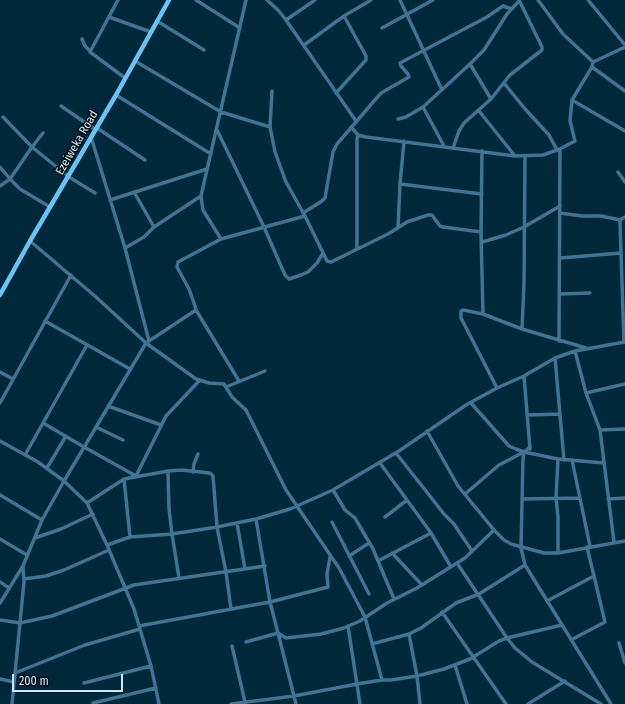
<!DOCTYPE html>
<style>
body{margin:0}
#map{position:relative;width:625px;height:704px;overflow:hidden;background:#00283b;font-family:"Fira Sans Condensed",sans-serif}
canvas{display:block}
.scale{position:absolute;left:12px;top:674px;width:111px;height:18px;box-sizing:border-box;border:2px solid #d1e6f3;border-top:0;padding-left:5px;font-size:12px;line-height:14px;white-space:nowrap;color:#d1e6f3;-webkit-text-stroke:3px #020f18;paint-order:stroke}
</style>
<div id="map">
<canvas width="625" height="704"></canvas>
<div class="scale">200 m</div>
</div>
<script>
const c = document.querySelector('canvas').getContext('2d');
c.lineJoin = 'round';
const shape = rows => new Path2D(rows.map(r => 'M' + r).join(''));
function stroke(path, color, width, dash) { c.strokeStyle = color; c.lineWidth = width; c.lineCap = dash ? 'butt' : 'round'; c.setLineDash(dash || []); c.stroke(path); }
function drawText(font, color, halo, rows, align = 'center') {
  c.font = font + ' "Fira Sans Condensed",sans-serif'; c.lineWidth = 3; c.setLineDash([]); c.textBaseline = 'middle'; c.strokeStyle = halo; c.fillStyle = color; for (const [text, x, y, turn = 0] of rows) {
    c.save(); c.translate(x, y); c.rotate((+turn || 0) * Math.PI / 180); c.textAlign = isNaN(turn) ? turn : align; if (halo) c.strokeText(text, 0, 0); c.fillText(text, 0, 0); c.restore();
  }
}
const minor = shape([
 [118,0,90,52,125,78],
 [196,0,240,28],
 [267,0,278,10,286,20,356,121],
 [400,0,442,90],
 [538,0,563,34,593,62],
 [588,0,625,45],
 [109,17,151,32],
 [286,20,315,0],
 [157,21,204,50],
 [382,28,433,0],
 [82,39,85,46,90,51],
 [304,45,344,16,371,0],
 [135,61,221,112,270,127],
 [593,62,625,47],
 [470,64,491,99],
 [592,67,625,91],
 [504,83,525,109,549,135,557,150],
 [272,91,270,127,275,152,286,182,305,216,327,261,331,262,388,234,407,222,428,215,432,215,440,226,443,227,481,232],
 [336,93,366,60,366,56,344,16],
 [116,95,211,154],
 [572,100,625,131],
 [61,106,96,130],
 [423,107,444,146],
 [479,111,515,156],
 [3,117,32,147,69,177,95,193],
 [398,119,406,117,423,107,470,64,484,50,507,14,519,1],
 [351,127,358,135,366,137,515,156,543,155,560,149,575,141,570,121,572,100,592,67,593,62],
 [97,128,145,160],
 [217,130,264,227,285,275,289,279,301,275,308,272,317,263,323,253],
 [91,137,125,248,149,341],
 [453,148,459,131,464,123,491,99,510,75,542,50,542,47,519,0],
 [482,151,481,232,483,314],
 [0,167,10,179,32,147,43,133],
 [618,172,625,182],
 [400,184,482,194],
 [0,186,10,179,20,189,50,207],
 [134,192,154,227],
 [110,200,207,169],
 [303,213,322,201,325,198,333,152,337,144,381,93,409,77,408,74,401,66,400,63,487,17,503,6,512,9],
 [560,213,582,216,601,216,620,220],
 [398,228,400,184,404,141],
 [221,239,203,210,201,196,246,0],
 [482,242,506,235,524,227,560,206],
 [125,248,144,237,154,227,201,196],
 [357,249,357,139,358,135],
 [560,258,621,253],
 [560,294,590,293],
 [196,310,146,343,196,379,209,383,224,384,232,397,246,410,286,490,339,568,365,617,382,680],
 [45,321,130,369],
 [522,329,524,283,525,156],
 [559,341,560,149],
 [624,342,620,224,620,220,625,217],
 [575,351,586,393,600,430,614,542],
 [555,358,564,460],
 [0,372,13,379],
 [524,376,530,449],
 [239,381,196,310,195,306,189,289,177,267,178,262,221,239,305,216],
 [226,387,265,371],
 [497,388,461,318,461,311,463,310,483,314,522,329,586,348],
 [586,393,625,384],
 [0,403,71,275],
 [471,403,509,446,516,449,524,452,558,459,604,463],
 [108,406,161,425],
 [527,415,560,414],
 [43,423,84,447,136,476,166,416,200,380],
 [96,427,123,440],
 [600,430,625,429],
 [427,431,458,486,494,530,504,540,511,544,544,553,558,553,625,541],
 [0,441,38,462,64,481,146,343,96,297,30,241],
 [524,452,523,459,521,548,525,565,611,704],
 [396,453,444,514,454,524,472,551],
 [25,455,87,345],
 [572,460,590,546],
 [380,463,431,533,451,567],
 [47,468,66,436],
 [168,471,181,470,210,473,213,476,217,527,226,572,231,609],
 [193,472,194,464,198,454],
 [124,479,130,537],
 [333,490,345,510,355,518,373,549,394,599],
 [465,494,499,465,524,452,530,447],
 [0,495,42,520,64,481,87,503,107,545,130,537,172,534,217,527,256,519,290,509,333,490,399,451,466,405,497,388,524,376,555,358,575,351,625,342],
 [522,499,580,498],
 [608,499,625,498],
 [87,503,124,479,168,471,169,509,172,534,179,578],
 [385,517,407,500],
 [256,519,270,602,278,633,286,638,321,634,344,628,360,621,387,603,417,588,465,558,494,530],
 [332,522,369,594],
 [237,523,245,569],
 [35,538,61,529,93,514],
 [0,539,27,555],
 [107,545,134,609,151,666,159,704],
 [392,553,422,585],
 [558,553,558,517,556,498,558,459],
 [349,556,369,543],
 [378,561,431,533],
 [457,563,507,638,515,648,532,662,601,704],
 [24,579,46,576,64,570,109,550],
 [0,582,9,588],
 [547,601,594,576],
 [0,603,23,566],
 [442,612,506,704],
 [0,620,20,623,52,616,134,585,265,566],
 [139,626,270,602,328,587,327,574,330,557],
 [348,626,360,704],
 [409,634,417,676,420,704],
 [571,640,605,622,587,547],
 [246,642,278,633,296,704],
 [619,643,625,663],
 [372,644,409,634,421,628,456,603,479,594,525,565],
 [232,646,245,702],
 [455,665,467,704],
 [15,673,85,645,140,629],
 [0,679,14,682],
 [84,683,151,666],
 [93,703,156,688],
 [12,704,24,582,23,566,42,520],
 [231,704,294,696,357,684,382,680,391,680,417,676,444,669,470,659,499,641,507,638,562,625],
 [528,704,565,681]
]);
const major = shape([
 [0,295,30,241,116,95,169,0]
]);
const streetNames = [
 ["Ezeiweka Road",77,143,-60]
];
stroke(minor, '#407492', 3.5);
stroke(major, '#6bc2f4', 4.5);
drawText('12px', '#d1e6f3', '#020f18', streetNames);
</script>
